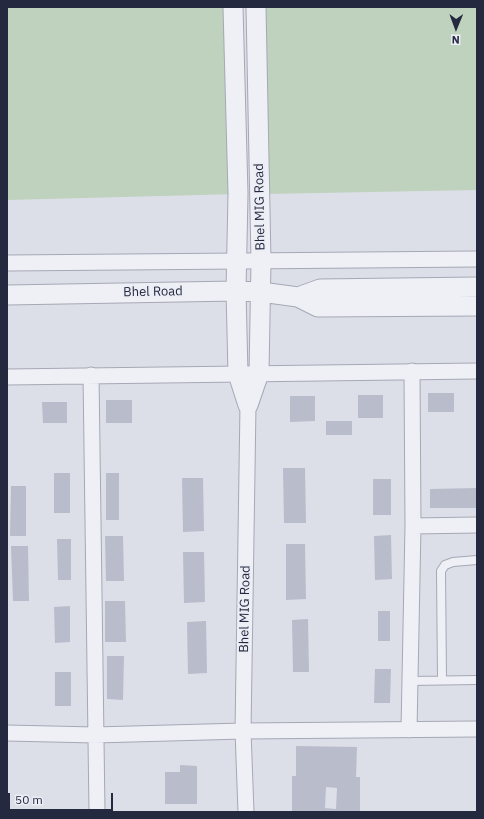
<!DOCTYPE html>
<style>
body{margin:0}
#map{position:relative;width:484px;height:819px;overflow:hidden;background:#dcdfe8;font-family:"IBM Plex Sans",sans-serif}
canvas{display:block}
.frame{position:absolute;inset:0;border:8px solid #25293f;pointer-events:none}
.north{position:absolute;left:436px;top:8px;width:40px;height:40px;-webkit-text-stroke:3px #eceef5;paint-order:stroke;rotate:181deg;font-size:11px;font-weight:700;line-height:16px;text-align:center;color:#25293f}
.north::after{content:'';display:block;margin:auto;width:14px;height:18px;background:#25293f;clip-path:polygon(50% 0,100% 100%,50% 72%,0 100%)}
.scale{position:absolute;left:8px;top:793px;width:105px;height:18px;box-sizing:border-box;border:2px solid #25293f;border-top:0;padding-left:5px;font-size:12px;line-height:14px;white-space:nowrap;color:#25293f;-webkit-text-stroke:3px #eceef5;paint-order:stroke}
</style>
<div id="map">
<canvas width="484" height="819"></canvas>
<div class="frame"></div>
<div class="north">N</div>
<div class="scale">50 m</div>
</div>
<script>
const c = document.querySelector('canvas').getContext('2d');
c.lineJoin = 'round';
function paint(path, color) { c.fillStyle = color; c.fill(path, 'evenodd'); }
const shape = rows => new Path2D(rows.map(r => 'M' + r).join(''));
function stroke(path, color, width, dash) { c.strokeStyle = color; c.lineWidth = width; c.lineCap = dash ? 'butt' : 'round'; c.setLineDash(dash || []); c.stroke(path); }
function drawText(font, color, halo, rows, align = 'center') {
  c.font = font + ' "IBM Plex Sans",sans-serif'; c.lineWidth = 4; c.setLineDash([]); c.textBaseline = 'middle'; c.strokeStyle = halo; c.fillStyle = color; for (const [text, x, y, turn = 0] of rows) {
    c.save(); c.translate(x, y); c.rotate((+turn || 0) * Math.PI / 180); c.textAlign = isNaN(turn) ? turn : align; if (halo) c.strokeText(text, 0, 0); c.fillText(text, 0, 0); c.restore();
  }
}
const green = shape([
 [7,7,233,7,238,194,7,200],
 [262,7,477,7,477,190,265,194]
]);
const building = shape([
 [428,393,454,393,454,412,428,412],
 [358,395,383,395,383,418,358,418],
 [290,396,315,396,315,421,290,422],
 [106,400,132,400,132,423,106,423],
 [42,402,67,402,67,423,43,423],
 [326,421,352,421,352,435,326,435],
 [283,468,305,468,306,523,284,523],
 [54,473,70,473,70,513,54,513],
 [106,473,119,473,119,520,106,520],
 [182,478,203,478,204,531,183,532],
 [373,479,391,479,391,515,373,515],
 [11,486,26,486,26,536,10,536],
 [477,488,477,508,430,508,430,489],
 [391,535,392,579,375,580,374,536],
 [105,536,123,536,124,581,106,581],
 [57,539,71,539,71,580,58,580],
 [286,544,305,544,306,599,286,600],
 [11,546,28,546,29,601,13,601],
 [183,552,204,552,205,602,184,603],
 [105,601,125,601,126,642,105,642],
 [70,606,70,642,55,643,54,607],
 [378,611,390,611,390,641,378,641],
 [308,619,309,672,293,672,292,620],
 [206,621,207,673,188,674,187,622],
 [107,656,124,656,123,700,107,699],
 [375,669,391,669,390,703,374,703],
 [55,672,71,672,71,706,55,706],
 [296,746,357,747,356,777,360,777,360,812,292,812,292,776,296,776],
 [326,787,337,788,336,809,325,808],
 [180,765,197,766,197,804,165,804,165,772,180,772]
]);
const service = shape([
 [442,680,441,571,445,565,453,562,477,560],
 [410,681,477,680]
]);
const minor = shape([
 [7,263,477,259],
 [91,375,97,812],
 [7,377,477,371],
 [413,526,477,525],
 [409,730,413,526,412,371],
 [7,733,95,735,243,731,477,729],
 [246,812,243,731,248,405]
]);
const tertiary = shape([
 [233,7,238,194,236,291,238,374,248,405],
 [7,295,236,291,261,292,298,297,318,307,477,306],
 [298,297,320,289,477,287],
 [248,405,259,373,261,261,256,7]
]);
const streetNames = [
 ["Bhel MIG Road",260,207,-91],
 ["Bhel Road",153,292,-1],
 ["Bhel MIG Road",245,609,-89]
];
paint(green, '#bed2bd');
paint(building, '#b9bccb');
stroke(service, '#a5a8b5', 10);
stroke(minor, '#a5a8b5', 17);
stroke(tertiary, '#a5a8b5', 21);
stroke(service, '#eff0f6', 8);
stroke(minor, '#eff0f6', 15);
stroke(tertiary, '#eff0f6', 19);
drawText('13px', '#25293f', '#eceef5', streetNames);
</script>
